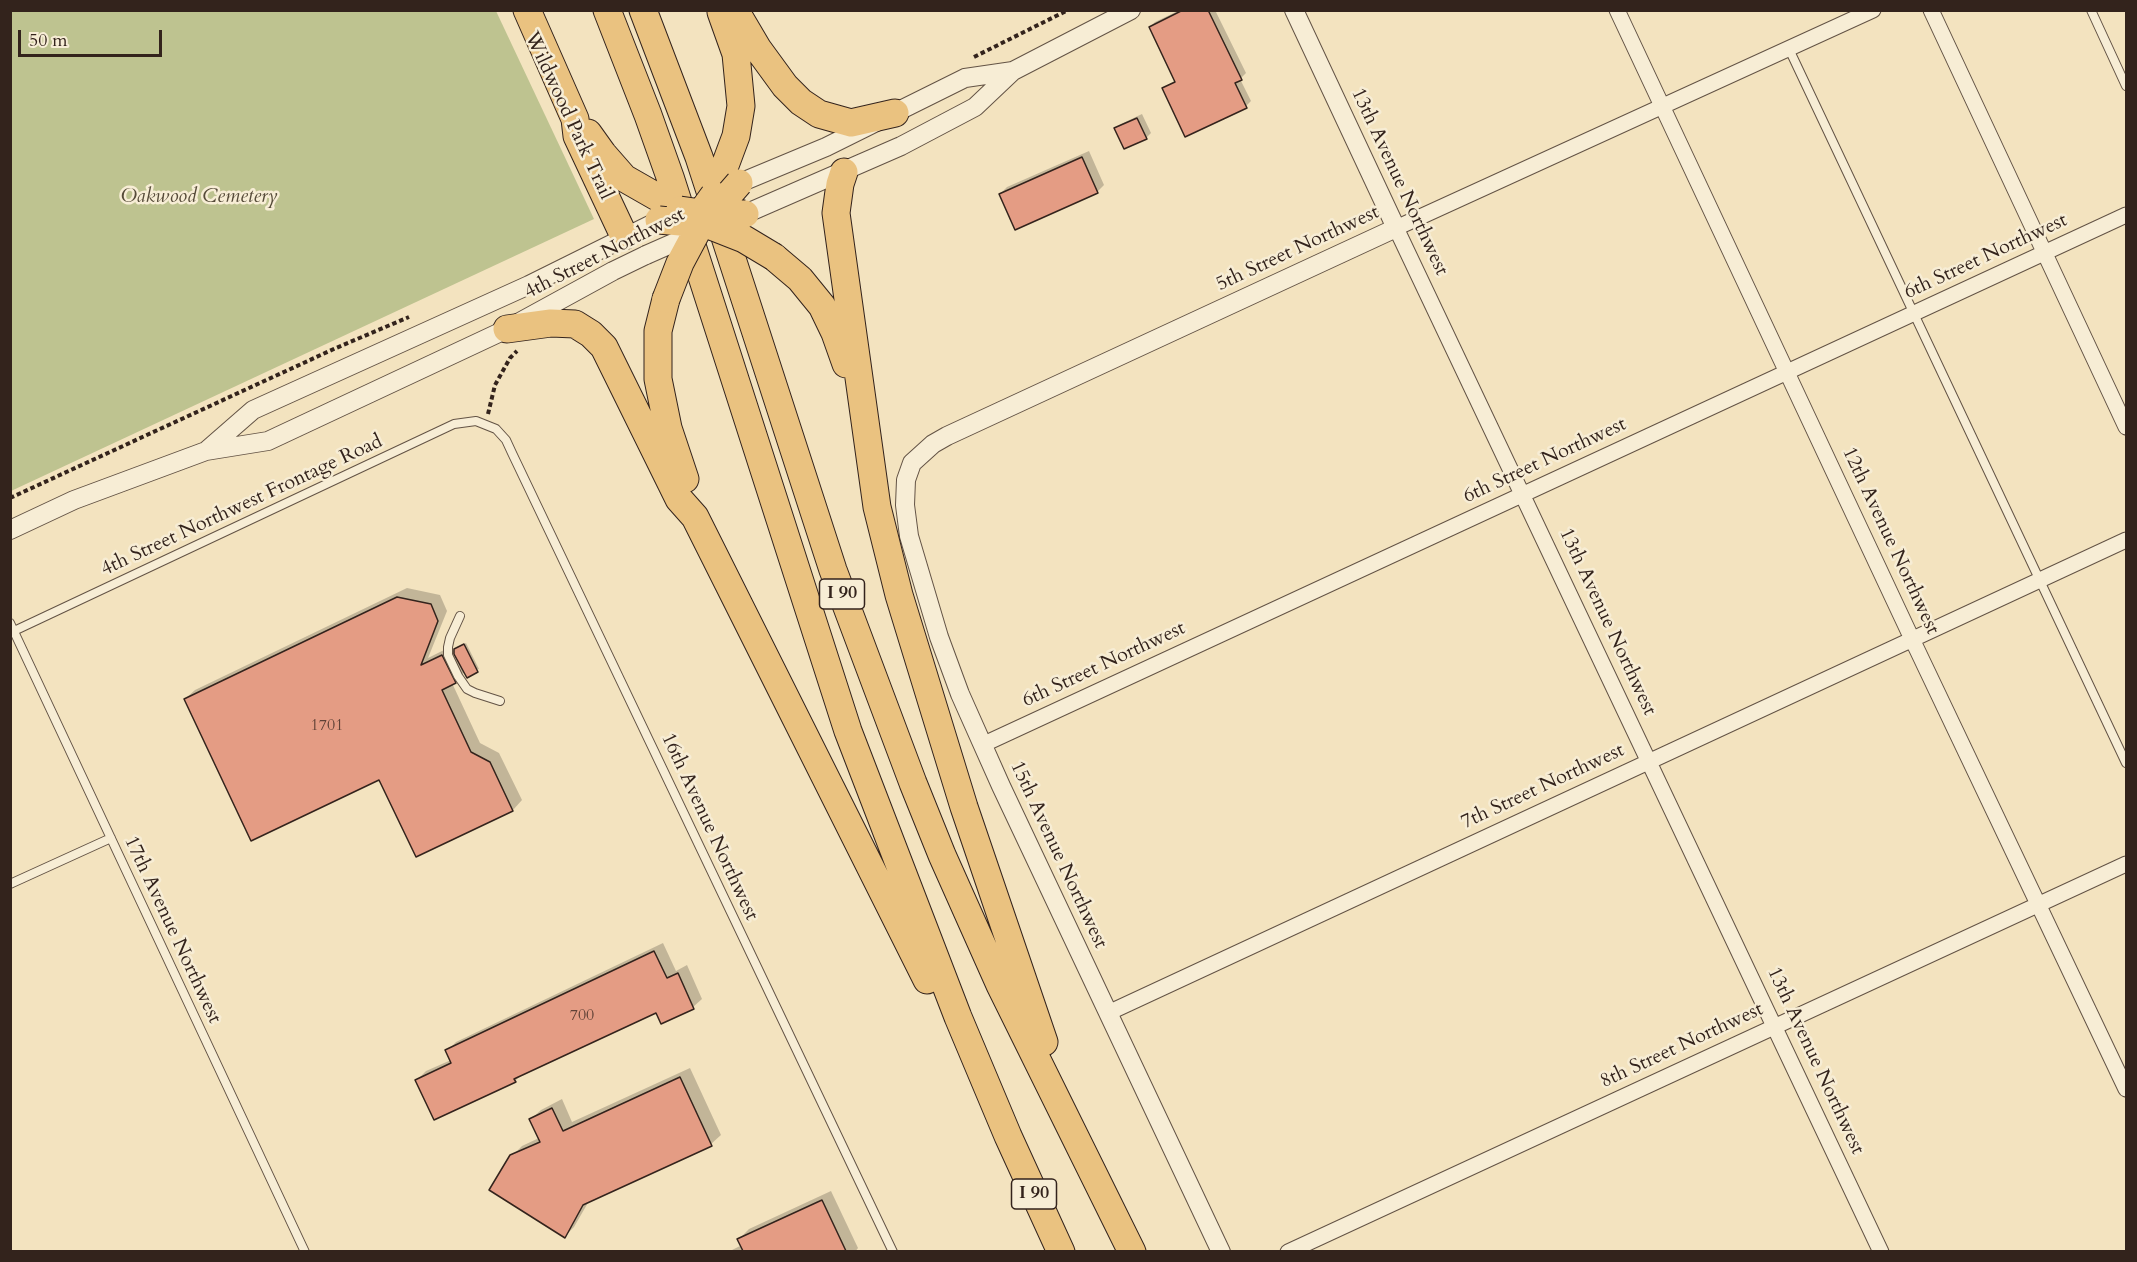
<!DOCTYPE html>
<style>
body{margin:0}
#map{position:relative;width:2137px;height:1262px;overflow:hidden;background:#f3e3bf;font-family:Cardo,serif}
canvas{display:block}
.frame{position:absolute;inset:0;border:12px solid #33231c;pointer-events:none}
.scale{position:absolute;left:18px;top:30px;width:144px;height:27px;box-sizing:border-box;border:3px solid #33231c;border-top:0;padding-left:8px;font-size:18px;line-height:21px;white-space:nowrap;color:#33231c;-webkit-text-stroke:4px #f7edd5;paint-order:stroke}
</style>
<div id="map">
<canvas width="2137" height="1262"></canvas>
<div class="frame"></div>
<div class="scale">50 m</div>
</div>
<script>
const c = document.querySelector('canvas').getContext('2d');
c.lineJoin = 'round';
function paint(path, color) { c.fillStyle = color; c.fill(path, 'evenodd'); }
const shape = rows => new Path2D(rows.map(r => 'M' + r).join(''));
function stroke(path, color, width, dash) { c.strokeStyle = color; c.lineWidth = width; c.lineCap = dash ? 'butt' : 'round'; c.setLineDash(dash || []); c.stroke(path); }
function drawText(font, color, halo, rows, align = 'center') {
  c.font = font + ' Cardo,serif'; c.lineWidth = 5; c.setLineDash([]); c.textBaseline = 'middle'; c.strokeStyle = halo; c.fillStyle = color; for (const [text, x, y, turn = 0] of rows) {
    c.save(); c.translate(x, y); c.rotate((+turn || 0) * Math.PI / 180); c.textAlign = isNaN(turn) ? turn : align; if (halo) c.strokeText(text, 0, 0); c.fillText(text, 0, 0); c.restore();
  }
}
const green = shape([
 [10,11,496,11,594,219,11,491]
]);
const shadow = shape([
 [1180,10,1215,10,1246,73,1240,79,1251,101,1246,106,1163,88,1176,80,1150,27,1155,22],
 [1142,114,1151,133,1146,138,1116,128,1121,124],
 [1089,151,1104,185,1097,192,1000,194,1007,187],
 [407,588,440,595,447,611,428,658,452,646,454,651,466,643,479,669,465,672,452,683,480,743,499,753,522,800,513,810,417,855,380,778,185,699,195,690],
 [663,943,676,971,687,965,702,999,693,1007,662,1022,657,1011,522,1074,515,1081,417,1080,426,1071,451,1060,447,1051,456,1042],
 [690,1068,721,1135,711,1144,589,1201,574,1227,565,1236,512,1156,522,1146,539,1138,531,1119,541,1110,562,1099,572,1122],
 [831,1191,858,1248,855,1252,728,1252,742,1245,739,1239,749,1229]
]);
const building = shape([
 [1183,10,1208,10,1242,80,1235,83,1247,108,1185,137,1162,88,1175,82,1149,27,1183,10],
 [1137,118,1147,139,1124,149,1114,128,1137,118],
 [1082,157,1098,193,1015,230,999,194,1082,157],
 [397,597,431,604,438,621,421,665,442,655,456,683,442,690,471,752,490,762,513,811,416,857,379,780,251,841,184,699,397,597],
 [464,644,478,672,467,678,454,654,454,649,464,644],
 [654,951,667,978,678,973,694,1009,661,1024,656,1013,514,1079,516,1082,434,1120,415,1080,451,1063,445,1050,654,951],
 [680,1077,712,1146,583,1205,565,1238,489,1190,510,1155,540,1142,529,1119,552,1108,563,1131,680,1077],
 [822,1200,846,1251,743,1251,737,1239,822,1200]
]);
const path = shape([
 [974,57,1068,10],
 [488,414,495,385,510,358,517,351],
 [10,498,336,348,409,317]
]);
const service = shape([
 [2091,10,2126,86],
 [1789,49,2126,763],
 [460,616,450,638,448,647,448,655,458,676,467,689,475,693,500,701],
 [10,623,305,1252],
 [14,631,454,424,476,421,496,429,506,440,512,453,893,1252],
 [10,884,111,838]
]);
const minor = shape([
 [1617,10,1912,639,2126,1089],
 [1873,10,1396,228,1881,1252],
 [1931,10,2126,427],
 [982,745,2126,215],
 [1108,1013,2126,540],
 [1288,1252,2126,864]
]);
const tertiary = shape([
 [730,187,826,147,965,78,1013,71],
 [745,214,901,146,975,107,1013,71,1131,10],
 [206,451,253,410,529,285,668,216],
 [10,530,74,500,206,451,268,441,507,329,613,271,646,255],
 [1221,1252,1001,786,960,694,939,637,909,536,905,505,906,480,912,463,933,444,947,436,1396,228,1294,10]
]);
const motorway = shape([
 [527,10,575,119,577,136,624,236],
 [607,10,648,115,670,177,848,731,958,1017,1008,1136,1061,1252],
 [643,10,699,157,833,570,913,783,942,855,1000,985,1132,1252],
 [735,10,758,49,785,86,801,102,819,114,851,123,895,113],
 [588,133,603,154,624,178,680,210],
 [844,172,840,184,836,213,877,507,899,595,964,807,1044,1042],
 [714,195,736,136,741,106,736,54,721,12],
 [774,257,800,279,822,306,835,333,846,364],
 [666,299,658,331,658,379,668,428,685,479],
 [507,329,551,323,575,324,591,334,604,347,679,499,695,517,927,980]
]);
const tertiaryBridge = shape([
 [646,255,696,233]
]);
const motorwayBridge = shape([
 [680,210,701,213,714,195],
 [713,213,739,183],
 [713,213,745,214],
 [659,220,691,223],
 [711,226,744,239,774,257],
 [666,299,680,263,696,233]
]);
const numberNames = [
 ["1701",327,726],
 ["700",582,1016]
];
const shields = [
 [842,594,45],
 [1034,1194,45]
];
const shieldNames = [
 ["I 90",842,594],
 ["I 90",1034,1194]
];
const streetNames = [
 ["Wildwood Park Trail",568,116,65],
 ["13th Avenue Northwest",1399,182,65],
 ["5th Street Northwest",1298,249,-25],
 ["4th Street Northwest",605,254,-27],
 ["6th Street Northwest",1986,257,-25],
 ["6th Street Northwest",1545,461,-25],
 ["4th Street Northwest Frontage Road",242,506,-25],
 ["12th Avenue Northwest",1890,541,65],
 ["13th Avenue Northwest",1607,622,65],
 ["6th Street Northwest",1104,665,-25],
 ["7th Street Northwest",1543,787,-25],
 ["16th Avenue Northwest",709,827,65],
 ["15th Avenue Northwest",1058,855,65],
 ["17th Avenue Northwest",172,930,65],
 ["8th Street Northwest",1682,1046,-25],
 ["13th Avenue Northwest",1815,1061,65]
];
const parkNames = [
 ["Oakwood Cemetery",199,197]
];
paint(green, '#bec390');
paint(shadow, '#0003');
paint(building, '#e49c84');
stroke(building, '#33231c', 1.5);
stroke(service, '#635345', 10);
stroke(minor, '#635345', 17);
stroke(tertiary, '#635345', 20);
stroke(motorway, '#33231c', 29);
stroke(path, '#33231c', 4, [4.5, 3]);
stroke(service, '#f7edd5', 8);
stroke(minor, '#f7edd5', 15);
stroke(tertiary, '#f7edd5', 18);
stroke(motorway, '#eac280', 27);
stroke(tertiaryBridge, '#635345', 20, []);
stroke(motorwayBridge, '#33231c', 29, []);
stroke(tertiaryBridge, '#f7edd5', 18);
stroke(motorwayBridge, '#eac280', 27);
drawText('16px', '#5f4136', null, numberNames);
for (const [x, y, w] of shields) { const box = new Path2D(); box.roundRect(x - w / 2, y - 15, w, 30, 4.5); c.fillStyle = '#f7edd5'; c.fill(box); stroke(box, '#33231c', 1.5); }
drawText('bold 18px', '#33231c', null, shieldNames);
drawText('20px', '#33231c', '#f7edd5', streetNames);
drawText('italic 20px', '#564b39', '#f7edd5', parkNames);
</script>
